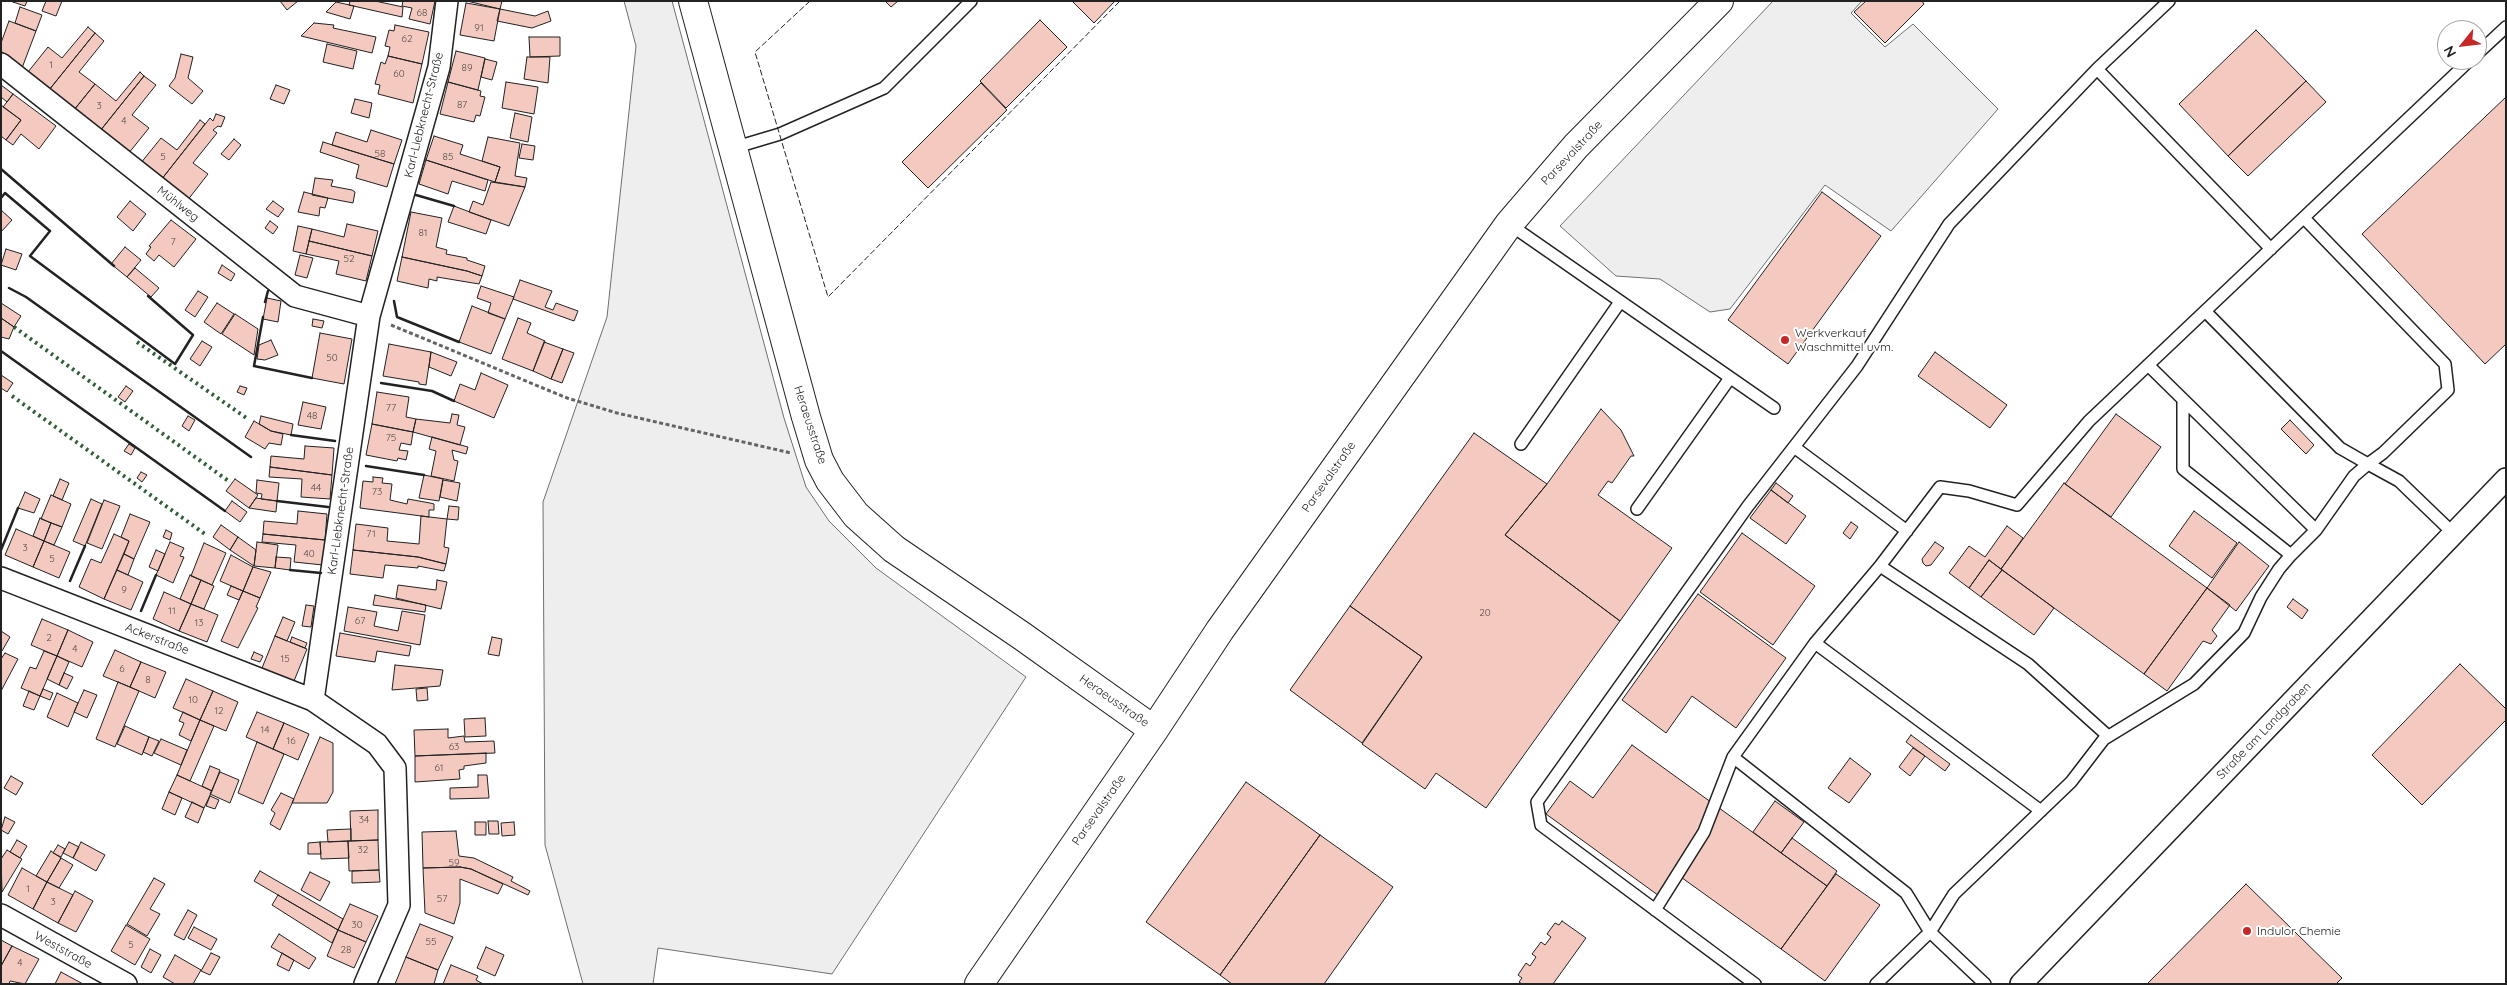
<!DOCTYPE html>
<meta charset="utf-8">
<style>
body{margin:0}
#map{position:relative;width:2507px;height:985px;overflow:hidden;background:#fff;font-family:Quicksand,sans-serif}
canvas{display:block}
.frame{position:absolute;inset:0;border:2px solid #222;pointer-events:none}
.north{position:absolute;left:2437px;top:20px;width:50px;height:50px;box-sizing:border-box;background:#fff;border:1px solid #a7a7a7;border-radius:50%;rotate:241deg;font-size:14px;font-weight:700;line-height:20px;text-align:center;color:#222}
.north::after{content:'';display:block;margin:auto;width:18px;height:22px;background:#c62828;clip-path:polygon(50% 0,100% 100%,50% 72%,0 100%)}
</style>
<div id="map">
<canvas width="2507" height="985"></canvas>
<div class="frame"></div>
<div class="north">N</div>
</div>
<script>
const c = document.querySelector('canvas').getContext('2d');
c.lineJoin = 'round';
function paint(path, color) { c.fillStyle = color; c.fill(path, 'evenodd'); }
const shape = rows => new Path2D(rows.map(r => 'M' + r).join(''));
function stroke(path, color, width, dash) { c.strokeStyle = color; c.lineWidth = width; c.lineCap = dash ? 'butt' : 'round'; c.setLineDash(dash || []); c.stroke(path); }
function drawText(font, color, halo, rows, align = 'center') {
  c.font = font + ' Quicksand,sans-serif'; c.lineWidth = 4; c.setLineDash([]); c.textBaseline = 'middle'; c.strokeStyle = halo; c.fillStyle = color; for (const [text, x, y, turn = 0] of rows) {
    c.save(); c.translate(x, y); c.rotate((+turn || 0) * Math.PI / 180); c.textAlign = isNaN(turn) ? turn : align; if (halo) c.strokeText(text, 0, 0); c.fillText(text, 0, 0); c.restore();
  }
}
const green = shape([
 [624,1,672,1,784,418,806,487,829,521,876,568,1026,677,832,974,658,948,653,984,583,984,545,845,543,502,607,317,636,46,624,1],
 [1773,1,1862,1,1851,13,1885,47,1913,24,1998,109,1891,231,1825,185,1730,309,1710,312,1660,279,1616,276,1560,226,1773,1]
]);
const building = shape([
 [10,1,27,1,25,6,10,1],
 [46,1,62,1,56,16,42,11,46,1],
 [280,1,298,1,287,10,280,1],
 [350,1,375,1,403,7,402,17,349,5,350,1],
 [403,1,435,1,430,24,409,19,412,8,402,6,403,1],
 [467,1,502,1,500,9,467,1],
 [885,1,898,1,891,7,885,1],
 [1072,1,1115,1,1094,23,1072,1],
 [1866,1,1922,1,1924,4,1885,43,1854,12,1866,1],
 [336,2,354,6,350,19,326,12,336,2],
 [466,3,500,9,494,41,460,35,466,3],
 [20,7,42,15,36,31,15,23,20,7],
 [500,9,535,16,548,11,551,21,532,28,497,21,500,9],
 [1040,20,1067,47,1006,108,980,81,1040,20],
 [9,21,36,31,22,68,1,51,1,43,9,21],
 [314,23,334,25,333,28,376,37,372,53,301,36,314,23],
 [395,25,429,32,422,64,388,56,390,47,385,46,389,30,394,31,395,25],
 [88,27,95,33,49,90,28,72,48,47,62,58,88,27],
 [2256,30,2306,81,2228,156,2179,104,2256,30],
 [95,33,104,41,79,72,95,84,74,110,49,90,95,33],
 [529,37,560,37,560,56,530,57,529,37],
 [327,44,357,51,353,69,323,62,327,44],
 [456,51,485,58,478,90,448,82,456,51],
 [181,54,193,57,188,78,203,91,192,104,169,86,175,78,181,54],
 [388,56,422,64,413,103,378,94,380,85,375,84,381,62,385,64,388,56],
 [527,57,550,57,548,83,524,79,527,57],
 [485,59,497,62,492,80,481,77,485,59],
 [140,72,144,76,100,131,74,110,95,84,116,101,140,72],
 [144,76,156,85,132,115,149,128,128,154,100,131,144,76],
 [2306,81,2326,102,2248,176,2228,156,2306,81],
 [448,82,481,91,480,96,485,97,480,116,476,115,474,122,440,114,448,82],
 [506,82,538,87,534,114,502,108,506,82],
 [981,83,1007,110,928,188,902,162,981,83],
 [1,85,13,94,7,102,1,97,1,85],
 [276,85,290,90,284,104,270,99,276,85],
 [13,94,56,126,39,149,21,134,13,145,6,140,21,120,3,107,13,94],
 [2506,97,2506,344,2485,364,2362,234,2506,97],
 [355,99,372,103,369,118,351,113,355,99],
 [1,105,21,120,6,140,1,136,1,105],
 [515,113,532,117,528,142,510,138,515,113],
 [216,114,225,117,221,127,218,126,213,130,217,133,193,163,208,174,187,201,161,180,210,118,213,121,216,114],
 [200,120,205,124,161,180,140,164,161,138,177,150,200,120],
 [371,130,402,140,394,164,332,145,336,132,367,142,371,130],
 [434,136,463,145,460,154,500,167,495,182,426,160,434,136],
 [488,137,520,143,515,176,527,178,525,187,495,182,500,167,482,161,488,137],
 [234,139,241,145,229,160,221,154,234,139],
 [323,142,394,164,387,187,356,178,359,165,320,152,323,142],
 [522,144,535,146,533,160,519,158,522,144],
 [426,160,488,180,485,191,452,181,448,194,419,184,426,160],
 [315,178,333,180,331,186,352,190,355,192,353,203,312,195,315,178],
 [491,182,525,187,509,226,469,212,473,201,483,205,491,182],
 [304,192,328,198,325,208,320,207,319,216,298,212,304,192],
 [1822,192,1881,236,1788,364,1728,320,1822,192],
 [130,201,146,214,133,231,117,217,130,201],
 [273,201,284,209,278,217,266,209,273,201],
 [454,206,491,220,486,234,448,222,454,206],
 [1,210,12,220,1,232,1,210],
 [411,212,442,218,436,247,447,250,446,254,467,258,467,260,485,266,482,276,467,271,402,257,411,212],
 [171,220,196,239,174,267,159,255,154,261,146,254,151,247,149,246,171,220],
 [270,221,278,227,273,234,265,228,270,221],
 [347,224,378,231,372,256,309,241,312,229,344,237,347,224],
 [298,226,312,229,306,254,293,251,298,226],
 [309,241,372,256,366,281,336,274,339,261,306,254,309,241],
 [125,247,141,260,127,277,111,264,125,247],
 [6,249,22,254,16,270,1,265,6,249],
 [300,255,313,258,307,278,295,275,300,255],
 [402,257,467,271,482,276,479,284,437,277,437,281,429,279,428,288,397,281,402,257],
 [222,265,235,274,231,281,218,273,222,265],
 [135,268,159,288,151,297,127,277,135,268],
 [520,280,552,291,545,307,553,310,556,303,578,311,574,321,513,299,520,280],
 [481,286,514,297,505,319,488,313,491,303,477,298,481,286],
 [198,291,208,297,195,317,185,310,198,291],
 [267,298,281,301,278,322,263,319,267,298],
 [1,303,21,316,14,327,1,318,1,303],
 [217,303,234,314,221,334,204,322,217,303],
 [472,306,505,319,491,354,459,342,472,306],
 [235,314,258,329,254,355,222,334,235,314],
 [1,318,14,327,9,339,1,337,1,318],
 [518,318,531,323,527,333,545,341,533,371,502,359,518,318],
 [313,319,324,321,322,328,312,326,313,319],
 [320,333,352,339,344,384,312,378,320,333],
 [271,340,278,355,265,360,257,359,259,345,271,340],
 [202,341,212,347,200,366,190,359,202,341],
 [544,342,563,349,551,379,533,371,544,342],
 [389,344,431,352,426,385,419,384,419,382,383,376,389,344],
 [563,349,574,353,562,383,551,379,563,349],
 [431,352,457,362,451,376,429,367,431,352],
 [1935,352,2007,405,1990,428,1918,376,1935,352],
 [481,373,508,385,494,418,454,401,460,384,475,390,481,373],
 [1,375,13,383,7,392,1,388,1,375],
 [126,386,133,391,125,402,118,397,126,386],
 [240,386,247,388,244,395,237,392,240,386],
 [377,392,409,397,406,417,416,419,413,432,372,424,377,392],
 [303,402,326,407,321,429,298,425,303,402],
 [1601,409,1621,430,1634,456,1631,456,1612,483,1608,481,1598,495,1672,548,1620,621,1505,535,1547,484,1601,409],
 [452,414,459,415,457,425,465,427,460,445,413,432,416,419,450,423,452,414],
 [2116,414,2161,447,2111,517,2065,484,2116,414],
 [188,416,195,420,189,431,182,426,188,416],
 [261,416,293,424,291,435,271,431,259,424,261,416],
 [2290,420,2314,445,2306,454,2281,429,2290,420],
 [254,421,271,431,283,434,281,445,269,443,265,449,245,437,254,421],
 [372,424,413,432,411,445,401,443,399,450,408,451,406,460,398,458,397,461,366,455,372,424],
 [1474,433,1547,484,1505,535,1620,621,1486,808,1436,773,1425,789,1362,744,1422,657,1350,606,1474,433],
 [432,437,468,447,466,454,452,450,454,460,458,461,454,481,431,476,436,451,429,449,432,437],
 [129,444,135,448,131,455,124,451,129,444],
 [305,446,334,448,332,475,270,467,271,456,304,459,305,446],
 [270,467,332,475,330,499,301,497,302,479,269,477,270,467],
 [141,472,147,475,142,482,137,478,141,472],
 [424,475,443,479,439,501,419,498,424,475],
 [373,477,383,478,382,483,392,484,390,500,407,504,408,499,430,503,434,504,434,510,429,510,429,517,360,508,363,481,373,482,373,477],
 [60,479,69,483,62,500,53,496,60,479],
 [235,479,258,495,249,508,226,491,235,479],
 [257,480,279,483,277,501,261,499,262,494,256,493,257,480],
 [443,480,460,483,457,501,440,497,443,480],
 [1776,483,1793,496,1788,503,1771,490,1776,483],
 [2064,483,2207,588,2144,674,2001,569,2064,483],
 [1771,490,1806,516,1786,544,1750,518,1771,490],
 [25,492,40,499,34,513,18,508,25,492],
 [51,495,71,504,62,527,41,519,51,495],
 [256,498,277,501,276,512,249,508,256,498],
 [91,499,102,504,85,546,73,541,91,499],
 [104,500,120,506,102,549,87,543,104,500],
 [232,501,247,512,240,522,225,511,232,501],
 [449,506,459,507,458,520,447,519,449,506],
 [298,511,327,514,325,540,263,534,264,521,297,524,298,511],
 [2194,511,2237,543,2212,578,2169,546,2194,511],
 [130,514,150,522,134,559,124,554,129,541,121,537,130,514],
 [421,516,447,519,444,547,449,548,446,564,418,557,353,550,356,524,388,528,387,541,419,544,421,516],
 [40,518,51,523,44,541,33,536,40,518],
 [1851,522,1858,527,1850,539,1843,533,1851,522],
 [51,523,62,527,54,545,44,541,51,523],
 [221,525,238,537,230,550,213,537,221,525],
 [2007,526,2023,538,2001,569,1989,560,1969,588,1949,573,1969,546,1985,557,2007,526],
 [16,529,44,541,33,567,5,555,16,529],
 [166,530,172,533,170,540,163,537,166,530],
 [1742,533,1815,586,1773,645,1700,592,1742,533],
 [114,534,129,541,104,599,79,587,91,559,101,563,114,534],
 [263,534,325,540,323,565,294,562,296,545,262,542,263,534],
 [238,537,256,550,254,566,230,550,238,537],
 [44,541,70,552,59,578,33,567,44,541],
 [170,542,184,548,180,556,184,557,173,583,156,575,170,542],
 [257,542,278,545,275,568,254,566,257,542],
 [1935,542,1944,548,1931,565,1926,566,1923,563,1922,559,1935,542],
 [2239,542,2269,566,2236,611,2207,588,2239,542],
 [204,543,226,553,212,585,191,576,204,543],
 [156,550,165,554,158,571,149,567,156,550],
 [353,550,418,557,446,564,444,571,418,566,418,568,385,565,383,578,350,574,353,550],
 [124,554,134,559,128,575,117,570,124,554],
 [231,555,253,567,243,591,220,581,231,555],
 [276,557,291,558,290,570,275,568,276,557],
 [1989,560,2002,570,1981,597,1969,588,1989,560],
 [253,567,271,572,260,598,243,591,253,567],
 [117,570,143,582,131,610,104,599,117,570],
 [2002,570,2054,608,2034,635,1981,597,2002,570],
 [190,575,201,580,191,604,180,599,190,575],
 [201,580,214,586,204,609,191,604,201,580],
 [437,580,447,582,441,609,396,598,398,585,436,590,437,580],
 [231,586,243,591,239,600,227,595,231,586],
 [2207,588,2230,605,2212,630,2217,636,2211,644,2203,641,2167,691,2144,674,2207,588],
 [243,591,260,598,256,607,258,608,238,648,221,641,243,591],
 [164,592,191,604,179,631,153,619,164,592],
 [1698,594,1786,658,1736,728,1692,696,1666,733,1622,700,1698,594],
 [375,595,426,605,425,612,373,605,375,595],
 [2293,599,2308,610,2302,619,2287,607,2293,599],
 [191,604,218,615,207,642,179,631,191,604],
 [306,605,314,606,311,627,302,626,306,605],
 [1350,606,1422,657,1362,743,1290,690,1350,606],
 [348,607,377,612,374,626,398,631,402,611,425,615,420,645,344,631,348,607],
 [283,617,295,622,287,641,275,636,283,617],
 [42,619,68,630,57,656,31,645,42,619],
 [68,630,93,642,82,667,57,656,68,630],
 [1,631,10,637,2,651,1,651,1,631],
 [340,633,411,646,409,656,377,651,375,662,336,656,340,633],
 [275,636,307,649,294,681,262,668,275,636],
 [292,637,307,643,305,648,290,642,292,637],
 [492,637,502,639,499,656,488,654,492,637],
 [115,650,141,662,130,687,103,676,115,650],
 [44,651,57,656,40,696,21,688,30,667,36,669,44,651],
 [254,652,263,656,260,662,251,659,254,652],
 [5,653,18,659,1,691,1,659,5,653],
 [57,656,69,662,59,685,47,679,57,656],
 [141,662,166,672,155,698,130,687,141,662],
 [2460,664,2506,709,2506,720,2422,805,2372,755,2460,664],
 [395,665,443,670,440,686,392,690,395,665],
 [64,673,73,677,67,689,59,685,64,673],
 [186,679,213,691,200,720,173,708,186,679],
 [118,682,139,691,115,747,96,739,118,682],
 [427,688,428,700,417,701,416,689,427,688],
 [43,689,53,693,50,700,40,696,43,689],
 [84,690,97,695,87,718,74,712,84,690],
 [29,691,40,696,34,710,23,706,29,691],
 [213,691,238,702,226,731,200,720,213,691],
 [57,693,78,703,68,727,47,717,57,693],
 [183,712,200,720,191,741,179,735,184,723,179,721,183,712],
 [257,712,284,723,273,749,246,737,257,712],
 [485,718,486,736,465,737,464,719,485,718],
 [200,720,214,726,190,781,177,775,200,720],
 [284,723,309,734,298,760,273,749,284,723],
 [125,726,149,737,142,755,117,744,125,726],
 [448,729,448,738,464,736,465,742,494,741,495,753,415,756,414,730,448,729],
 [1911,735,1950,764,1945,771,1906,742,1911,735],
 [149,737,159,741,152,756,143,752,149,737],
 [320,737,333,743,333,792,327,803,292,803,320,737],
 [161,739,187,750,181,765,154,753,161,739],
 [257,742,284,754,263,804,238,793,257,742],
 [1632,745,1827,886,1781,949,1678,875,1662,898,1546,814,1570,781,1593,798,1632,745],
 [1913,748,1925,756,1910,776,1899,767,1913,748],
 [486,753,486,763,464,766,464,769,459,770,460,779,415,782,415,756,486,753],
 [1850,758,1871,774,1849,803,1828,788,1850,758],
 [210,766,220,770,212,791,202,786,210,766],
 [220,772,239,780,230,803,210,794,220,772],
 [177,775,212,791,204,808,169,792,177,775],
 [478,775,487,775,489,798,450,799,450,788,478,787,478,775],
 [11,776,23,783,16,795,4,788,11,776],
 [1246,782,1320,835,1220,975,1146,922,1246,782],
 [169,792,182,798,175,815,162,809,169,792],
 [281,793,294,799,280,830,270,824,275,813,271,810,281,793],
 [210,796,219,800,215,809,206,806,210,796],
 [1775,801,1804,822,1781,853,1753,832,1775,801],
 [192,802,204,808,198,823,185,817,192,802],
 [378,810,378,840,351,841,350,811,378,810],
 [5,817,15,822,8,834,1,830,5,817],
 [488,821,498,821,499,834,489,834,488,821],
 [475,822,486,822,486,835,475,835,475,822],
 [514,822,515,835,502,836,501,823,514,822],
 [351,829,351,841,328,842,327,830,351,829],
 [456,831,459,856,474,858,513,877,511,881,530,891,528,895,471,869,460,867,423,868,422,832,456,831],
 [1320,835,1393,887,1324,984,1232,984,1220,975,1320,835],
 [1792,838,1837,871,1827,886,1781,853,1792,838],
 [17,840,27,846,20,858,10,852,17,840],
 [378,840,379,870,349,871,348,841,378,840],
 [348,841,349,858,321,859,320,842,348,841],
 [69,842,79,847,73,858,63,853,69,842],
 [81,842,105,855,96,871,73,858,81,842],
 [320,842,321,854,308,854,308,843,320,842],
 [58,845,65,849,61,857,53,853,58,845],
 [7,850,22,859,2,892,1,859,7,850],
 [51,851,61,858,47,882,36,876,51,851],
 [61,858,73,865,59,888,47,882,61,858],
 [460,867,471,869,503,884,498,894,460,879,460,903,454,924,425,913,423,868,460,867],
 [22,868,47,882,33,909,8,895,22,868],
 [379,870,380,882,352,883,352,871,379,870],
 [260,871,343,919,338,930,254,881,260,871],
 [310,872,330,882,320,901,301,890,310,872],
 [1836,874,1880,905,1825,981,1781,949,1836,874],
 [154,878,165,884,150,909,160,914,147,936,127,924,154,878],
 [47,882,73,895,58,923,33,909,47,882],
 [2246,884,2342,978,2336,984,2147,984,2246,884],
 [75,891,93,901,76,932,58,923,75,891],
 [278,895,338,930,332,943,272,905,278,895],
 [350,904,378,916,366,942,338,930,350,904],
 [188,910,197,915,184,940,174,935,188,910],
 [1562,921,1586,938,1553,984,1522,984,1519,982,1522,978,1518,975,1526,963,1530,966,1536,957,1532,954,1541,942,1545,945,1551,937,1547,934,1555,923,1559,925,1562,921],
 [420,924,453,937,438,970,406,957,420,924],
 [126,925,150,939,135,965,111,951,126,925],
 [194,927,217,939,211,950,188,938,194,927],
 [338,930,366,942,354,968,327,956,338,930],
 [279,934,316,958,309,969,271,947,279,934],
 [1,940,12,946,1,966,1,940],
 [12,946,39,959,25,984,10,981,9,984,1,984,1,966,12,946],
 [486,947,504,955,495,976,477,968,486,947],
 [150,949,161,955,151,973,141,967,150,949],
 [211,953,220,957,210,975,201,971,211,953],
 [282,953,294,960,289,971,277,965,282,953],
 [175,955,201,970,193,984,175,984,163,977,175,955],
 [406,957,438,970,434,984,395,984,406,957],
 [451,965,478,976,476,980,483,984,443,984,451,965],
 [61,972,83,984,55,984,61,972]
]);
const path = shape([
 [391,325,567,398,617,413,791,453]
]);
const lane = shape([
 [2169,1,2097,69,2271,249],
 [2477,54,2506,27],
 [733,148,780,134,884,88,971,1],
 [1509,224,1774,408],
 [2205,311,2340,448,2368,464,2383,453,2448,390,2445,364,2304,218],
 [2148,365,2316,530],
 [1521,444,1620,302],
 [1794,447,1907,531],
 [1637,509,1730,378],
 [2291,555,2316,530,2354,476,2368,464,2399,481,2453,533],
 [1880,566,2028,664,2108,736],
 [1815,643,2041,811],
 [1733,757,1906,893,1930,932,1985,984],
 [1655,910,1704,832,1733,757,1815,643,1880,566,1940,487,1969,491,2017,505,2089,421,2470,60],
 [1755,984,1541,825,1537,802,1748,506,1857,366,1949,224,2097,69],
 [1876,984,1930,932,1954,894,2071,782,2104,739,2194,684,2244,633,2261,597,2279,569,2291,555,2183,469,2183,400]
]);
const street = shape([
 [1,64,295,296,369,316],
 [1,578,313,700],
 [1,915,126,984],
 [365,984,399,905,395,768,377,744,313,700,369,316,439,67,447,1],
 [2021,984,2506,479]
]);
const secondary = shape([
 [693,1,806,417,819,460,830,481,856,515,894,549,1022,636,1154,730],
 [979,984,1154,730,1220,630,1509,224,1576,146,1719,1]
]);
const hedge = shape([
 [14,327,230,482],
 [137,342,248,419],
 [12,396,205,534]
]);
const fence = shape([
 [810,1,755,52,828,297,1120,1]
]);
const wall = shape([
 [1,169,114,266],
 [416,195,454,206],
 [1,198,5,193,50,231,30,256,175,364,193,335,148,296],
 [9,288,26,297,251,457],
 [394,301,397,317,459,342],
 [265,302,268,291],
 [263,317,254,366,312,378],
 [1,351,225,511],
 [381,383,432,391,454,401],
 [291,435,335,441],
 [366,466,424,475],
 [277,501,328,507],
 [1,550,18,508],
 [290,570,321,573],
 [70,581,85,546],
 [141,611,156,575]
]);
const markers = [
 [1785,340,5,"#c62828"],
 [2247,931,5,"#c62828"]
];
const numberNames = [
 ["68",422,13],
 ["91",479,28],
 ["62",407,39],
 ["1",51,65],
 ["89",467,68],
 ["60",399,74],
 ["87",462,105],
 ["3",99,106],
 ["4",124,121],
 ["58",380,154],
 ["5",163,157],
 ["85",448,157],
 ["81",423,233],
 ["7",173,242],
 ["52",349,259],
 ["50",332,358],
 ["77",391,408],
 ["48",312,416],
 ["75",391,438],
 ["44",316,488],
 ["73",377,492],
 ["71",371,534],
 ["3",25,548],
 ["40",309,554],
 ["5",52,559],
 ["9",124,590],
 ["11",172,611],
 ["20",1485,613],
 ["67",360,621],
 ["13",199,623],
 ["2",49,638],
 ["4",75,649],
 ["15",285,659],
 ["6",122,669],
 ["8",148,680],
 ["10",193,700],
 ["12",219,711],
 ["14",265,730],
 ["16",291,741],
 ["63",454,747],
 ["61",439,768],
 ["34",364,820],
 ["32",363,850],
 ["59",454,863],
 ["1",28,889],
 ["57",442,899],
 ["3",53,902],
 ["30",357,925],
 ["55",431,942],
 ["5",131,945],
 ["28",346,950],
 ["4",20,963]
];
const streetNames = [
 ["Karl-Liebknecht-Straße",424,115,-76],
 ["Parsevalstraße",1572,153,-47],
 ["Mühlweg",178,204,38],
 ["Heraeusstraße",810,425,72],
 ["Parsevalstraße",1329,477,-55],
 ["Karl-Liebknecht-Straße",341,511,-82],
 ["Ackerstraße",157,639,21],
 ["Heraeusstraße",1114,701,35],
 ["Straße am Landgraben",2264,731,-46],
 ["Parsevalstraße",1099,810,-55],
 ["Weststraße",63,950,29]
];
const poiNames = [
 ["Werkverkauf",1795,333],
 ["Waschmittel uvm.",1795,347],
 ["Indulor Chemie",2257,931]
];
paint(green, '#eee');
stroke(green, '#6f6f6f', 1);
paint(building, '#f3c9c0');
stroke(building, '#222', 1);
stroke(lane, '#222', 14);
stroke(street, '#222', 24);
stroke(secondary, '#222', 30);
stroke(path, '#646464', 3, [4, 2.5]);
stroke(lane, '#fff', 11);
stroke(street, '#fff', 21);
stroke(secondary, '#fff', 28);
stroke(hedge, '#2f5e38', 4, [2.5, 4]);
stroke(fence, '#222', 1, [6, 2.5]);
stroke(wall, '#222', 2.5);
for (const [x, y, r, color] of markers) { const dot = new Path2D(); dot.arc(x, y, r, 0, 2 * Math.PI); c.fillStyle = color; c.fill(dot); stroke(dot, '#fff', 2); }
drawText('10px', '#564c4a', null, numberNames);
drawText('12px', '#222', '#fff', streetNames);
drawText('12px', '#222', '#fff', poiNames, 'left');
</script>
